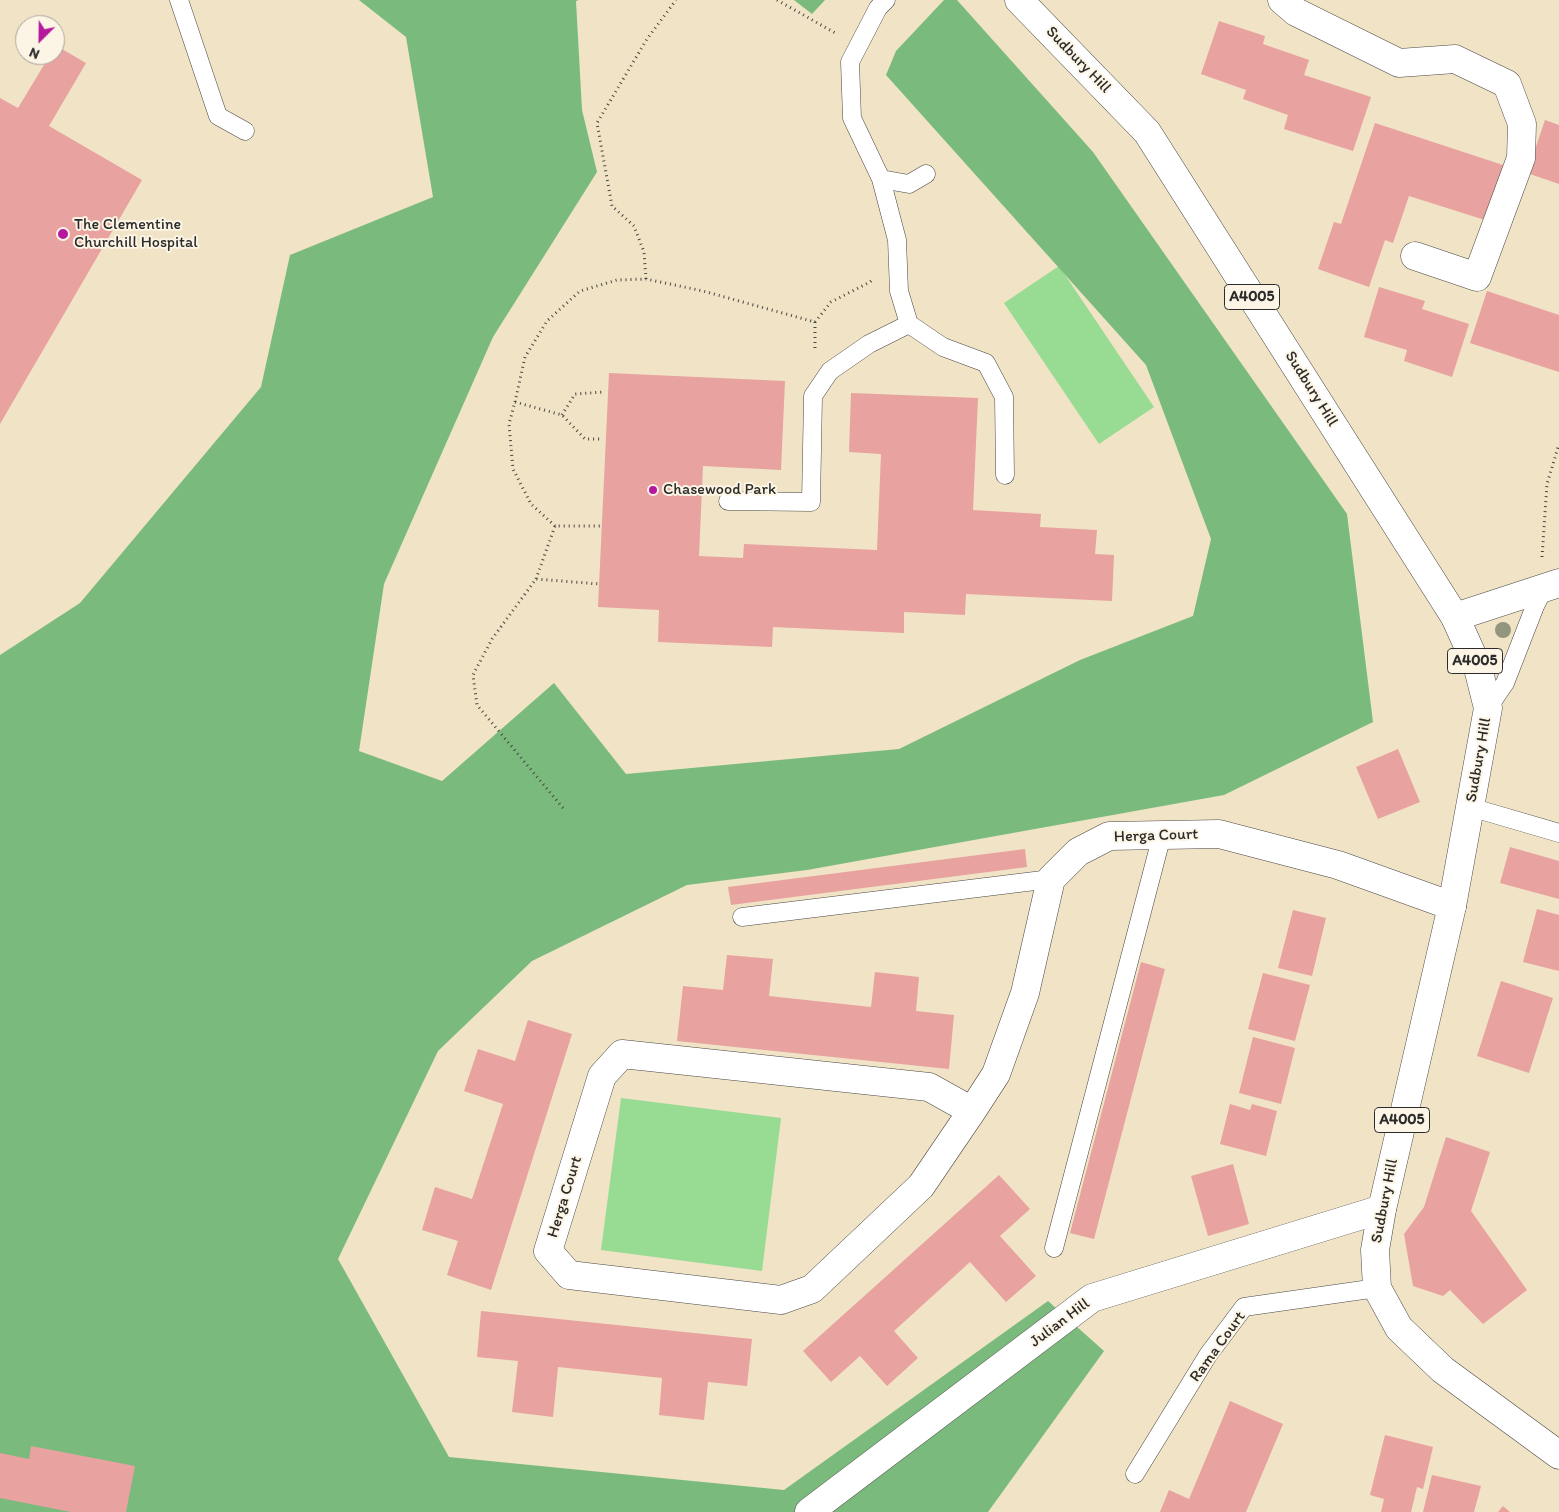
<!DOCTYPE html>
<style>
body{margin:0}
#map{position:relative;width:1559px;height:1512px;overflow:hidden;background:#f1e3c6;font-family:Itim,sans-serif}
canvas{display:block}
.north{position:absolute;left:15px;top:15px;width:50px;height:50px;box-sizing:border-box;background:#fcf5e5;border:1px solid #a8a49b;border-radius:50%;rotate:203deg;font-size:14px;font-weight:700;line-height:20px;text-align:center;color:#2b2b2b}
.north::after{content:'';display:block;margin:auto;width:18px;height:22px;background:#b5179e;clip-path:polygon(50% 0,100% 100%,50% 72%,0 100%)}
</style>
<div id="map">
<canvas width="1559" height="1512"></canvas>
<div class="north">N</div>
</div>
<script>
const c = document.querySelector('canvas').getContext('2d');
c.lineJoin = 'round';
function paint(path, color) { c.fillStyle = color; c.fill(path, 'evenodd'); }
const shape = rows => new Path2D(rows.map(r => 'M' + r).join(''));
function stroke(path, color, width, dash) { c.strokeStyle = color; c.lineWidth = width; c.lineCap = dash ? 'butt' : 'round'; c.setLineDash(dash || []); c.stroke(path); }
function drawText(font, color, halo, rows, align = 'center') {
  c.font = font + ' Itim,sans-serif'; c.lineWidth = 4; c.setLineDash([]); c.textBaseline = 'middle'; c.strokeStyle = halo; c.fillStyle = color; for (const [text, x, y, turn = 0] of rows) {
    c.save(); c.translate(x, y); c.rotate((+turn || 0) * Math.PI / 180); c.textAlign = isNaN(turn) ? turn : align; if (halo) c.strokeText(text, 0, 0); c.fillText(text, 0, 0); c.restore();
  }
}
const green = shape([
 [1059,266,1154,407,1099,444,1004,303],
 [621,1098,781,1118,762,1271,601,1250]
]);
const forest = shape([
 [359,0,579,0,576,1,582,110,597,172,493,337,384,584,359,751,442,781,554,683,626,774,899,749,1080,660,1193,616,1211,539,1146,365,886,75,896,51,944,0,957,0,1093,152,1347,514,1373,722,1224,795,807,870,687,885,532,961,438,1051,338,1259,449,1457,784,1490,1048,1301,1104,1351,988,1512,0,1512,0,655,80,603,261,387,290,255,433,197,406,37],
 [794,0,825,0,812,14]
]);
const building = shape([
 [1219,21,1265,36,1263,44,1309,60,1304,75,1371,97,1353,151,1284,129,1288,115,1243,99,1246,90,1201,74],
 [55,45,86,63,49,126,142,180,0,424,0,98,18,108,50,55,55,55],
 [1545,120,1559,125,1559,184,1527,173],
 [1375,123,1506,166,1488,221,1409,196,1393,243,1385,240,1369,287,1318,269,1334,222,1341,224],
 [1379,287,1425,301,1422,309,1469,324,1452,377,1404,361,1407,350,1364,337],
 [1487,291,1559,315,1559,372,1470,343],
 [609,373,785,381,781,470,703,466,699,556,743,558,744,544,877,550,881,454,849,452,851,393,978,398,973,510,1041,514,1040,527,1097,530,1095,554,1114,555,1112,601,966,594,965,615,904,612,904,633,773,627,772,647,658,642,659,610,598,607],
 [1398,749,1420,802,1378,819,1356,767],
 [1510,847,1559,861,1559,899,1500,883],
 [1025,849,1027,867,731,905,728,887],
 [1537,909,1559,915,1559,971,1523,962],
 [1293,910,1326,918,1312,976,1278,968],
 [727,955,773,959,769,996,871,1007,875,972,919,977,916,1011,954,1015,949,1069,677,1041,683,986,723,990],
 [1141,962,1165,969,1094,1239,1070,1233],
 [1263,973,1310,985,1295,1041,1248,1029],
 [1501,981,1553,998,1529,1073,1477,1056],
 [528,1020,572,1034,491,1290,447,1275,458,1241,422,1230,435,1187,472,1199,503,1104,464,1091,478,1049,515,1061],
 [1253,1037,1295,1048,1281,1104,1239,1093],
 [1230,1104,1250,1110,1252,1104,1277,1111,1266,1156,1220,1144],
 [1446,1137,1490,1152,1471,1211,1527,1290,1483,1324,1450,1290,1443,1296,1413,1286,1404,1234,1424,1207],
 [1233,1164,1249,1224,1208,1236,1191,1176],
 [999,1175,1030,1209,1000,1236,1036,1276,1006,1302,970,1262,894,1331,918,1358,887,1386,860,1356,831,1382,803,1351],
 [481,1311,752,1339,747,1386,708,1382,704,1420,659,1415,662,1378,558,1367,553,1417,512,1412,518,1361,477,1357],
 [1230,1401,1283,1424,1246,1512,1160,1512,1169,1490,1189,1499],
 [1385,1435,1433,1447,1423,1489,1417,1487,1411,1512,1381,1512,1384,1499,1370,1495],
 [31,1446,135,1466,126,1512,71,1512,0,1498,0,1453,29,1459],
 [1432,1475,1481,1486,1474,1512,1423,1512],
 [1503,1506,1510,1512,1498,1512]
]);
const path = shape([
 [777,0,837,34],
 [646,279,644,252,634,226,612,206,597,123,647,39,676,0],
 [815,322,831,302,870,282,873,279],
 [515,402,525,357,547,321,580,291,617,280,646,279,703,291,815,322,815,352],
 [562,415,575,394,604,392],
 [555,526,531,504,513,469,509,424,515,402,562,415,585,439,603,439],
 [1542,557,1547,484,1559,444],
 [536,579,555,526,602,526],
 [563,808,477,705,473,675,492,639,536,579,599,584]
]);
const lane = shape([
 [179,0,218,116,245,131],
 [886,0,878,8,850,62,852,118,881,179,897,240,899,291,909,324],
 [881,179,909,184,926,174],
 [728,501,811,502,813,396,830,371,869,344,909,324,943,347,986,363,1004,397,1005,475],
 [1488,708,1505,683,1535,606,1544,588],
 [1470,807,1559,833],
 [742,917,1051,879],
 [1054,1248,1162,835],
 [1135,1474,1208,1355,1244,1307,1377,1288]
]);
const street = shape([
 [1282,0,1296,12,1399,63,1455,59,1507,84,1522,124,1521,158,1477,277,1415,256],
 [1455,617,1559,583],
 [972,1111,929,1087,622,1054,602,1076,548,1251,569,1275,781,1300,812,1289,921,1186,972,1111,996,1074,1025,993,1051,879,1078,852,1109,836,1219,834,1338,865,1452,906],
 [809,1512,1092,1298,1382,1209]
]);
const primary = shape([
 [1019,0,1147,132,1455,617,1478,668,1488,708,1452,906,1382,1209,1375,1250,1377,1288,1399,1328,1443,1370,1559,1455]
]);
const trees = [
 [1503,630]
];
const markers = [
 [63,234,6,"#b5179e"],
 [653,490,5,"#b5179e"]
];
const shields = [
 [1252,297,55],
 [1475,661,55],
 [1402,1120,55]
];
const shieldNames = [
 ["A4005",1252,297],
 ["A4005",1475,661],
 ["A4005",1402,1120]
];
const streetNames = [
 ["Sudbury Hill",1078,60,46],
 ["Sudbury Hill",1311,389,58],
 ["Sudbury Hill",1479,760,-80],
 ["Herga Court",1156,836,-2],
 ["Herga Court",565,1197,-73],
 ["Sudbury Hill",1385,1201,-79],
 ["Julian Hill",1060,1323,-37],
 ["Rama Court",1218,1347,-54]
];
const poiNames = [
 ["The Clementine",74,225],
 ["Churchill Hospital",74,243],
 ["Chasewood Park",663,490]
];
paint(green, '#98db93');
paint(forest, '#7abb7d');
paint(building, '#e8a29f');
stroke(lane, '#494742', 19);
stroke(street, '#494742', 29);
stroke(primary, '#494742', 29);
stroke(path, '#494742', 3, [1, 4]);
stroke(lane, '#fff', 18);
stroke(street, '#fff', 28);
stroke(primary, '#fff', 28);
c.fillStyle = '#93967f';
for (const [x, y] of trees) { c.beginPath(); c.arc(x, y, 8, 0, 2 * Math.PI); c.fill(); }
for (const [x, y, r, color] of markers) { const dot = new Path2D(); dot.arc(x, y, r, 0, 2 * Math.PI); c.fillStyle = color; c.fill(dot); stroke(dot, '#fcf5e5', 2); }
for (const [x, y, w] of shields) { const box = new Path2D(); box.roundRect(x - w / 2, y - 12.5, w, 25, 4); c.fillStyle = '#fcf5e5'; c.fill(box); stroke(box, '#2b2b2b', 1); }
drawText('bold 15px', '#2b2b2b', null, shieldNames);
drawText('16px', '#2b2b2b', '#fcf5e5', streetNames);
drawText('16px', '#2b2b2b', '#fcf5e5', poiNames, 'left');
</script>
